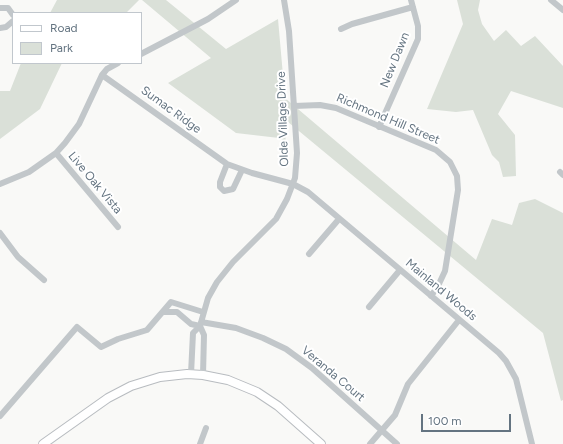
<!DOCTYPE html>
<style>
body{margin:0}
#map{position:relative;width:563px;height:444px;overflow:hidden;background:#f9f9f7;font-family:Figtree,sans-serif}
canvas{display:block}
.legend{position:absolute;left:12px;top:12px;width:130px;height:52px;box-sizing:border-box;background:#fff;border:1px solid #c1c7cd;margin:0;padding:5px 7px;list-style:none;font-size:12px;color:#647481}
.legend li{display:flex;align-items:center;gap:8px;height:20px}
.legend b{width:20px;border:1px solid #c1c7cd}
.scale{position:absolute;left:421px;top:414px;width:90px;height:18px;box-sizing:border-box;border:2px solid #647481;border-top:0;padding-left:5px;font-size:12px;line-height:14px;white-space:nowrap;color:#647481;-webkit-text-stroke:3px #fff;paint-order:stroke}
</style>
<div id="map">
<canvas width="563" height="444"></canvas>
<ul class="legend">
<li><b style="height:5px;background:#fff"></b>Road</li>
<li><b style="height:11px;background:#dae0d8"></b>Park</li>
</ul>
<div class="scale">100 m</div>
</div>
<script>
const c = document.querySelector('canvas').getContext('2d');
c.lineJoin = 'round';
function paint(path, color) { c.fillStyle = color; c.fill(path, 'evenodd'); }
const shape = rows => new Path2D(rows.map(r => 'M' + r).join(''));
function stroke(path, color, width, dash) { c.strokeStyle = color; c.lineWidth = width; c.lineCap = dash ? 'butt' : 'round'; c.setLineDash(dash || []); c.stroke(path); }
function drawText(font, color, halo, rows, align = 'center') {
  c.font = font + ' Figtree,sans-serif'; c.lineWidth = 4; c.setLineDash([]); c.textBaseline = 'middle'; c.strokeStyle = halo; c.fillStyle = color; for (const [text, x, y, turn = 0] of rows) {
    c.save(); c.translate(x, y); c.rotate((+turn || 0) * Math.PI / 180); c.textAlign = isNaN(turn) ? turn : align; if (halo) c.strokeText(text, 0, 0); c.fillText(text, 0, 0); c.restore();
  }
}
const green = shape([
 [57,0,139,0,126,13,50,13],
 [142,0,166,0,226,49,278,19,285,98,476,260,492,219,512,225,519,203,535,199,563,213,563,400,561,401,543,333,282,117,286,141,279,138,236,133,168,83,211,58],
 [457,0,480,0,478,10,482,24,494,41,506,30,521,46,535,36,563,66,563,108,511,91,498,114,515,135,516,176,503,177,499,162,492,155,473,110,456,112,427,109,463,24],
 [21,63,62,63,40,109,0,139,0,91,10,91]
]);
const minor = shape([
 [551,0,563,10],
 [0,8,8,8,13,15],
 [0,28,6,27,13,21],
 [341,29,352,24,413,7],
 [141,54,208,19,236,0],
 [102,75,227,164,252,173,293,184,308,192,499,353,506,361,516,379,532,444],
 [294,106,320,105,336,108,436,150,450,162,457,176,458,190,445,271,438,286,431,296],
 [379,127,418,39,418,26,411,0],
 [56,153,118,227],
 [227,164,220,182,220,187,224,191,233,189,242,170],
 [560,172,563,175],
 [0,184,29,172,56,153,65,143,79,124,102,75,107,69,118,63],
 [0,233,18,257,44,280],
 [309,254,339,219],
 [369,307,400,270],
 [163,312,177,312,191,324,200,326],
 [201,322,236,328,263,338,286,349,312,368,397,444],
 [191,374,193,333,200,326],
 [203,375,204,335,200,326,208,298,217,282,233,262,276,219,287,199,295,178,297,153,289,31,284,0],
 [0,416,77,327,101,347,118,339,147,330,171,302,203,312],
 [200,444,206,428],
 [370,444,395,415,408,384,459,320]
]);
const major = shape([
 [43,444,108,398,131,386,160,377,187,374,203,375,228,380,257,392,278,406,321,444]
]);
const streetNames = [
 ["New Dawn",395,60,-68],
 ["Sumac Ridge",171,110,36],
 ["Olde Village Drive",283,119,-92],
 ["Richmond Hill Street",388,119,23],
 ["Live Oak Vista",95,183,50],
 ["Mainland Woods",441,290,40],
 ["Veranda Court",333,374,40]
];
paint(green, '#dae0d8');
stroke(major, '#b8bcc0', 10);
stroke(minor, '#c2c7ca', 6);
stroke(major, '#fff', 8);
drawText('12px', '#647481', '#fff', streetNames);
</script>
